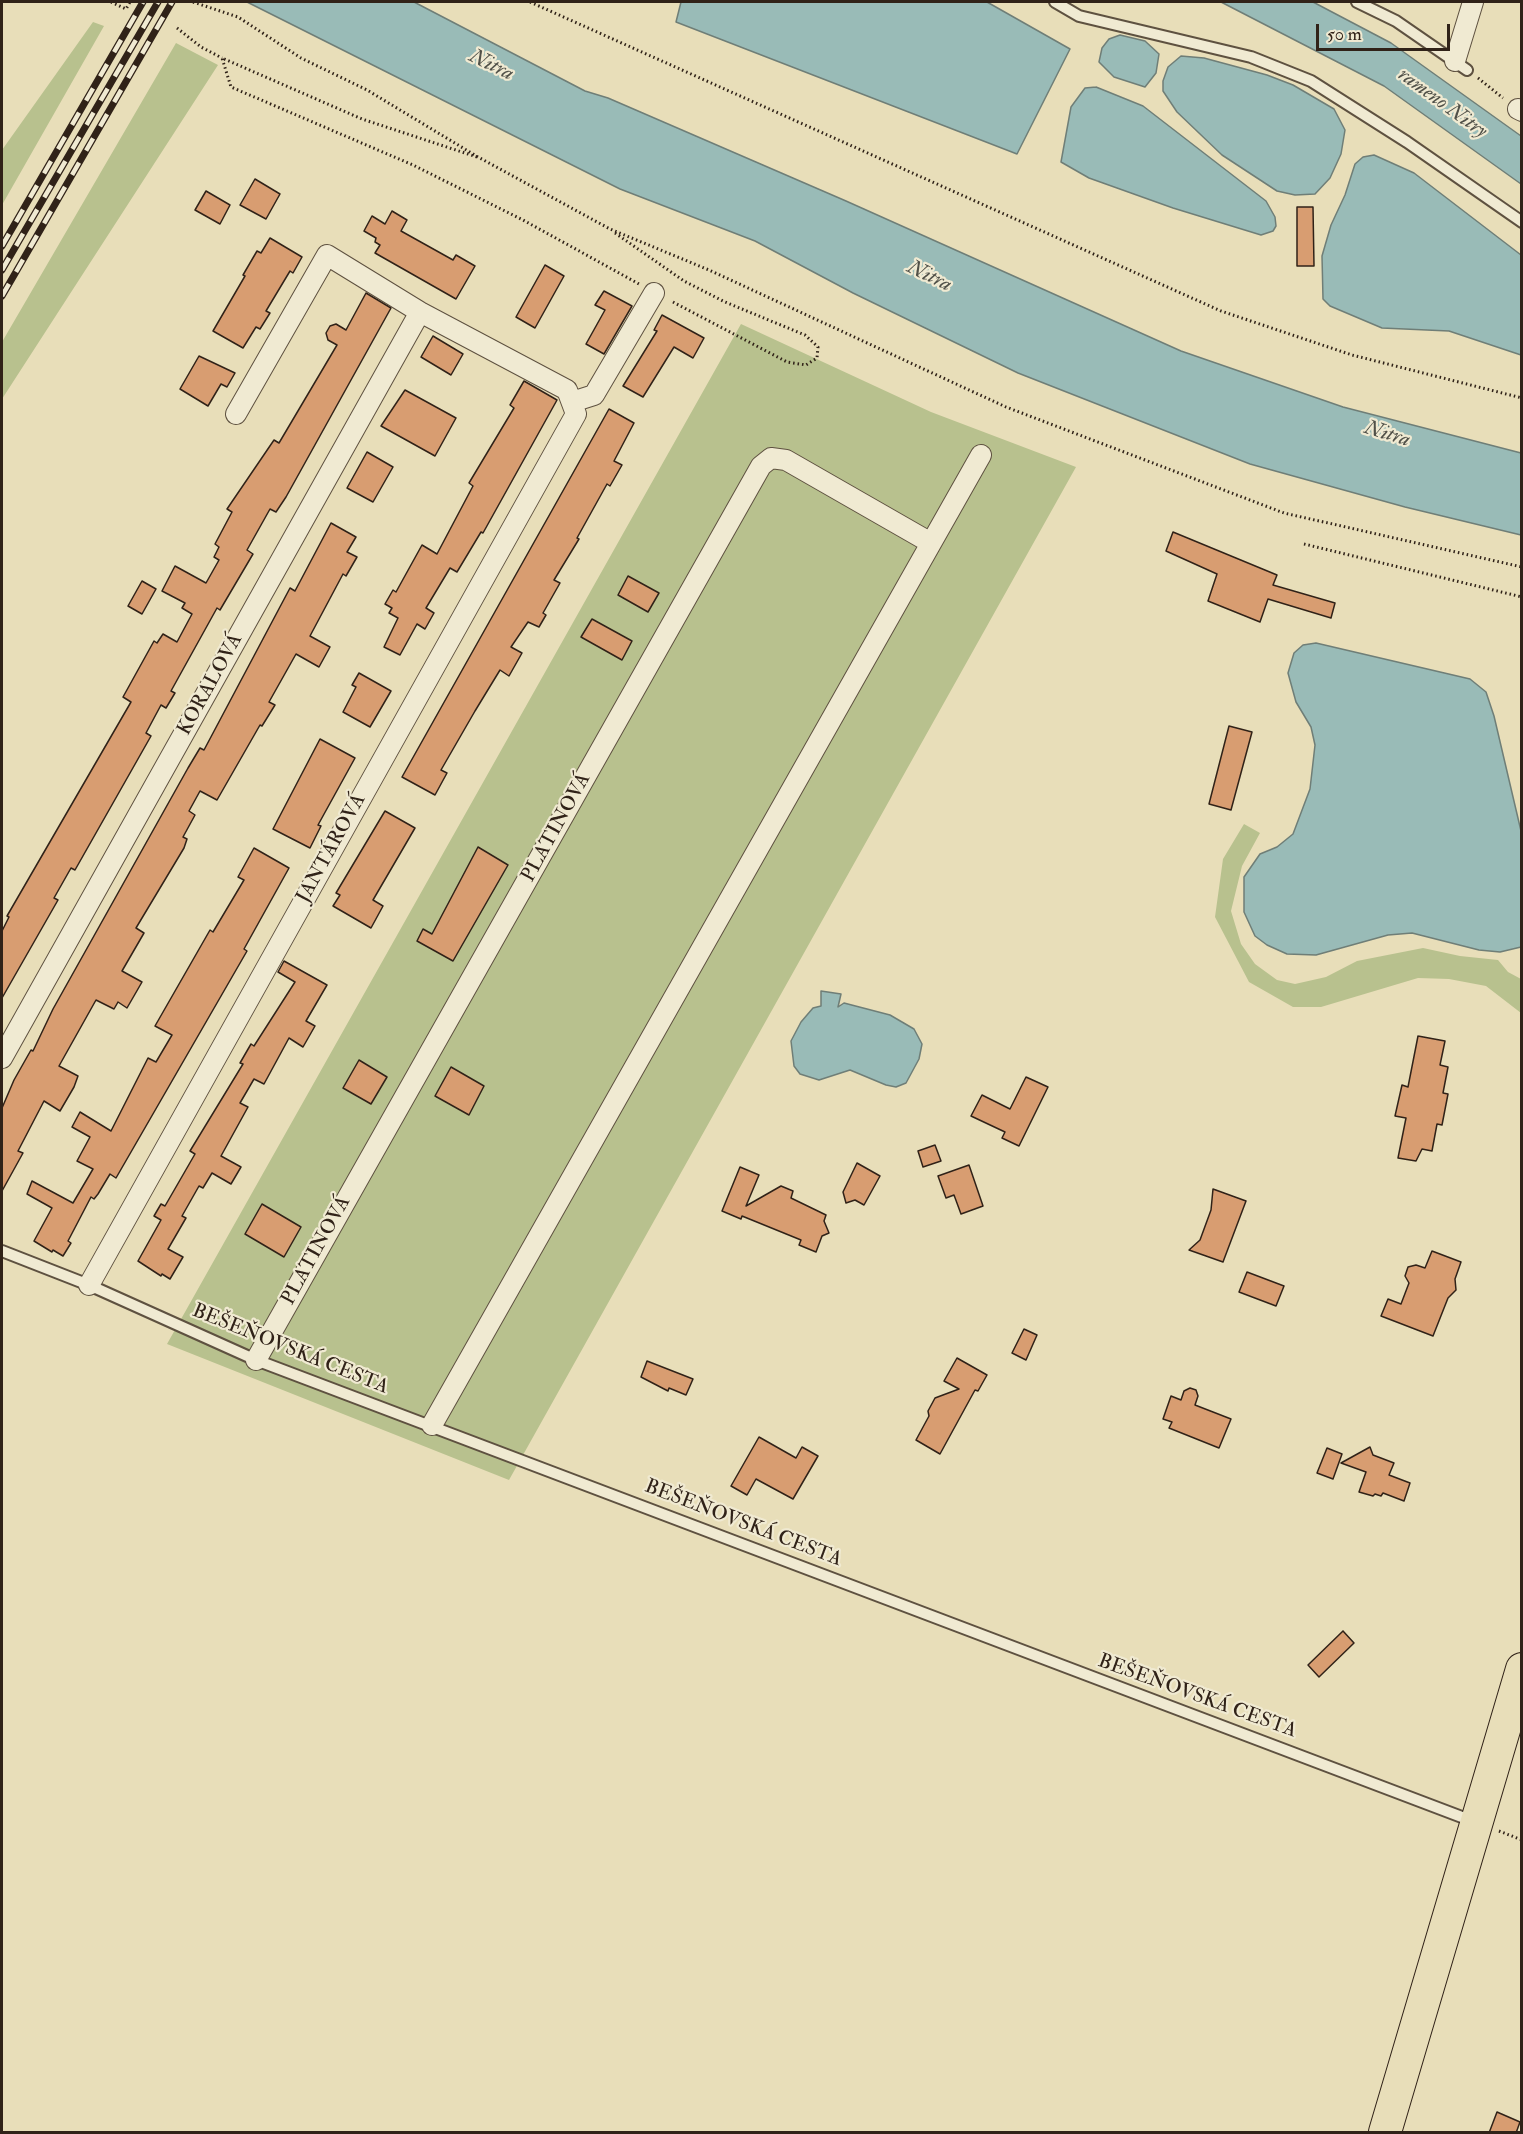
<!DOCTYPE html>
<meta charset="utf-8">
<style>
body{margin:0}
#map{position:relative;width:1523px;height:2134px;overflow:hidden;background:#e8deb9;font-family:"IM FELL Double Pica",serif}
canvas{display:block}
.frame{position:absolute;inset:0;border:3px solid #302218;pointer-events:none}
.scale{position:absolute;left:1316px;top:24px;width:134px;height:27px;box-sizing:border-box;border:3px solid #302218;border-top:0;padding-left:8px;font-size:18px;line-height:21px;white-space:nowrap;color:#302218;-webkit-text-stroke:4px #f0ead2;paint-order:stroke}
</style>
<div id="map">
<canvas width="1523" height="2134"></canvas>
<div class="frame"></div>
<div class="scale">50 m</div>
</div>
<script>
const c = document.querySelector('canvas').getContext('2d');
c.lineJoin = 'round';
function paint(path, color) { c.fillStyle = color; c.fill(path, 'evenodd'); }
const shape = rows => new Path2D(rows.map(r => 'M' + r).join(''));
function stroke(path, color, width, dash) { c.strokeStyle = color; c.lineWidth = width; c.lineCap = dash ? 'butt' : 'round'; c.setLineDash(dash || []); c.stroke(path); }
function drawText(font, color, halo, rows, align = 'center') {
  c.font = font + ' "IM FELL Double Pica",serif'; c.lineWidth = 4.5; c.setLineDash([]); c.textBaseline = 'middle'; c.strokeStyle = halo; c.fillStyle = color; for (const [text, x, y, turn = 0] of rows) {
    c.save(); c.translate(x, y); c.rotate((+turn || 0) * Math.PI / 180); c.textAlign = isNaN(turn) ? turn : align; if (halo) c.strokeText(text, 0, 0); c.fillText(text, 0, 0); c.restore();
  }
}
const green = shape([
 [93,22,104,26,2,205,2,150],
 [176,43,218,65,2,399,2,342],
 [741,324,931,412,1076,467,509,1480,167,1344],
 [1244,824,1260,833,1242,866,1231,911,1241,944,1255,964,1277,980,1295,984,1326,977,1357,961,1423,948,1460,956,1498,960,1508,972,1521,979,1521,1013,1486,986,1449,979,1418,978,1321,1007,1293,1007,1249,982,1215,917,1223,859]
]);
const water = shape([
 [247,2,414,2,585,91,608,98,846,201,1181,351,1343,407,1521,453,1521,535,1405,507,1250,464,1018,373,853,293,755,241,620,189,247,2],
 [681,2,987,2,1070,49,1017,154,676,22,681,2],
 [1221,2,1313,2,1391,43,1521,136,1521,184,1384,86,1221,2],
 [1120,35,1145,41,1159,54,1156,73,1145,87,1114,77,1099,62,1102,48,1109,39,1120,35],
 [1181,56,1204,58,1267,75,1293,85,1334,109,1345,130,1341,154,1330,178,1315,194,1295,195,1277,191,1222,155,1177,112,1163,91,1163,81,1168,67,1181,56],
 [1096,87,1143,106,1266,201,1275,217,1276,226,1273,231,1261,235,1173,208,1089,178,1061,162,1071,107,1085,88,1096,87],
 [1374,155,1414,173,1521,255,1521,355,1449,331,1382,328,1330,306,1323,299,1322,256,1331,225,1345,195,1355,164,1363,157,1374,155],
 [1316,643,1470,679,1486,692,1494,716,1521,831,1521,947,1500,952,1479,950,1412,933,1388,935,1316,955,1287,954,1267,945,1255,936,1244,912,1244,877,1260,854,1277,847,1293,834,1310,789,1315,745,1311,727,1296,702,1288,673,1294,653,1303,645,1316,643],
 [821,991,841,994,838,1007,844,1003,890,1015,914,1029,922,1044,919,1059,906,1083,896,1087,886,1085,850,1070,819,1080,800,1074,794,1066,791,1041,801,1022,813,1008,821,1006,821,991]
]);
const building = shape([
 [255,179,280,194,266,219,240,205,255,179],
 [206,191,230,205,220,224,195,210,206,191],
 [1297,207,1313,207,1314,266,1297,266,1297,207],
 [392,211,407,220,401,231,453,260,456,255,475,266,456,299,375,253,380,245,375,242,376,238,364,231,372,216,385,224,392,211],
 [270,238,302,257,293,273,290,271,266,311,270,313,260,329,256,327,243,348,213,331,245,276,243,275,257,251,261,253,270,238],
 [545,265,564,276,535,328,516,317,545,265],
 [604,291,632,306,604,354,586,344,605,310,595,305,604,291],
 [366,293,391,308,286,497,276,512,270,509,247,550,253,554,220,610,217,608,171,691,175,693,166,708,161,705,146,733,151,736,75,870,71,868,54,898,58,900,2,998,2,931,9,917,7,916,131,702,123,697,154,641,157,643,163,634,177,642,192,614,182,608,185,603,162,591,175,566,206,583,219,560,214,557,219,547,215,544,232,512,227,509,274,440,279,443,337,345,328,340,326,333,330,326,336,324,346,330,366,293],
 [662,315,704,338,693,358,674,347,643,397,623,386,657,331,654,330,662,315],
 [433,336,463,354,451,375,421,357,433,336],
 [199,356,235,373,227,387,221,384,208,406,180,389,199,356],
 [524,381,557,400,483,533,481,532,457,572,450,568,426,608,434,613,425,629,417,624,400,655,384,647,398,618,389,613,392,608,385,604,393,590,396,592,422,545,437,554,473,486,469,483,514,408,510,405,524,381],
 [405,390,456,418,435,456,381,426,405,390],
 [609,409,634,423,614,461,622,465,610,486,607,484,577,538,579,539,554,580,560,583,543,613,546,615,539,627,528,622,511,647,522,653,509,676,500,670,475,711,441,770,447,773,435,795,402,777,609,409],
 [367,452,393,467,373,502,347,488,367,452],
 [331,523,356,537,347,552,357,557,346,576,343,574,310,636,330,647,319,667,296,654,269,702,275,705,262,726,260,725,217,800,200,791,189,811,195,815,183,837,187,839,184,848,136,928,144,933,122,971,142,982,127,1008,118,1002,114,1009,96,1000,59,1066,78,1076,74,1087,60,1111,44,1101,18,1151,23,1153,2,1191,2,1108,14,1080,31,1050,33,1051,53,1009,188,768,200,748,204,750,290,588,295,591,331,523],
 [1173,532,1277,575,1273,585,1335,603,1331,618,1268,599,1260,622,1208,601,1217,574,1166,551,1173,532],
 [628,576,659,593,648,612,618,595,628,576],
 [142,581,156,589,142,614,128,606,142,581],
 [592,619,632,641,622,660,581,637,592,619],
 [359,673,391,691,370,727,343,712,356,687,352,685,359,673],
 [1229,726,1252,732,1231,810,1209,804,1229,726],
 [320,739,355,758,318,825,321,826,310,848,273,829,320,739],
 [385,811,415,828,373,900,383,906,371,928,333,906,340,895,336,893,385,811],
 [478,847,508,865,453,961,417,941,423,929,432,934,478,847],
 [254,848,289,868,244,949,247,951,116,1178,110,1174,98,1194,94,1199,91,1197,68,1241,71,1243,63,1256,53,1250,52,1252,34,1241,52,1208,27,1194,32,1181,73,1203,93,1169,77,1161,90,1137,72,1127,80,1112,111,1131,148,1058,156,1062,172,1035,155,1026,210,930,213,932,244,880,238,877,254,848],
 [284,961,327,985,306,1021,315,1026,303,1047,289,1038,264,1084,254,1079,240,1103,248,1107,221,1156,241,1167,231,1184,212,1173,203,1188,199,1186,182,1216,186,1218,168,1249,183,1257,170,1279,162,1274,161,1276,138,1261,161,1220,154,1216,161,1204,165,1206,195,1154,190,1151,243,1064,240,1063,251,1044,254,1046,295,982,278,972,284,961],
 [1418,1036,1445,1041,1440,1065,1448,1067,1443,1093,1448,1094,1442,1125,1437,1124,1432,1151,1422,1149,1416,1161,1398,1158,1406,1118,1395,1116,1402,1085,1408,1087,1418,1036],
 [359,1060,387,1077,371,1104,343,1088,359,1060],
 [451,1067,484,1086,469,1115,435,1096,451,1067],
 [1026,1077,1048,1087,1019,1146,1002,1138,1005,1132,971,1116,982,1095,1010,1109,1026,1077],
 [935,1145,941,1161,923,1167,918,1151,935,1145],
 [857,1163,880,1176,864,1205,855,1200,846,1203,843,1192,857,1163],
 [969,1165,983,1206,961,1214,954,1195,946,1198,938,1176,969,1165],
 [740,1167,759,1175,746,1206,781,1186,793,1191,791,1198,826,1215,824,1221,829,1233,822,1236,816,1252,799,1245,801,1240,742,1216,741,1219,722,1211,740,1167],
 [1213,1189,1246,1201,1223,1262,1189,1250,1200,1240,1211,1210,1213,1189],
 [262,1204,301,1227,284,1257,245,1234,262,1204],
 [1432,1251,1461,1262,1455,1279,1456,1290,1448,1298,1433,1336,1381,1316,1388,1299,1401,1304,1409,1283,1405,1276,1408,1267,1416,1265,1425,1268,1432,1251],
 [1247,1272,1284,1286,1276,1306,1239,1292,1247,1272],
 [1024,1329,1037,1335,1026,1360,1012,1353,1024,1329],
 [957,1358,987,1375,978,1391,975,1390,940,1454,916,1440,929,1416,928,1411,935,1398,959,1389,944,1381,957,1358],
 [647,1361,693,1379,686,1395,669,1388,668,1391,641,1377,647,1361],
 [1190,1388,1196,1390,1198,1396,1195,1405,1231,1419,1219,1448,1169,1428,1172,1422,1163,1419,1171,1396,1181,1400,1184,1391,1190,1388],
 [759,1437,796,1458,802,1447,818,1456,793,1499,756,1479,747,1495,731,1486,759,1437],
 [1370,1447,1373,1455,1394,1463,1389,1475,1410,1483,1404,1501,1383,1493,1381,1496,1375,1494,1373,1496,1359,1492,1366,1472,1341,1463,1370,1447],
 [1327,1448,1342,1454,1333,1479,1317,1473,1327,1448],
 [1343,1631,1354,1643,1319,1677,1308,1665,1343,1631],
 [1497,2112,1520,2122,1516,2133,1489,2133,1497,2112]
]);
const path = shape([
 [111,2,126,9,130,2],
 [193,2,238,17,301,58,367,90,478,157,610,229,709,270,1006,407,1284,513,1522,567],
 [530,2,1221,311,1352,355,1522,398],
 [177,28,201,47,222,58],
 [1478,78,1503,98],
 [477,157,362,119,222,58,231,87,413,165,523,220,639,284],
 [615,233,684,281,725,302,805,335,818,347,817,358,806,365,787,362,671,301],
 [1304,544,1522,597],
 [1499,1831,1522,1840]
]);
const lane = shape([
 [1055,2,1079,16,1251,57,1311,81,1407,142,1522,222],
 [1357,2,1396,21,1467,70],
 [2,1251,89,1285,256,1360,1475,1822]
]);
const street = shape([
 [1455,61,1473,2],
 [1518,109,1522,111],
 [572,402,594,395,654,293],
 [2,1058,420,312],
 [89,1285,576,414,567,390,420,312,327,255,236,414],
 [256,1360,761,466,771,458,786,460,931,543],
 [432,1425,981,455]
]);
const primary = shape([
 [1385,2132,1522,1669]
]);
const rail = shape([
 [2,246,143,2],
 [2,270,158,2],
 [2,296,172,2]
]);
const streetNames = [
 ["KORALOVÁ",211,685,-61],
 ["PLATINOVÁ",557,828,-61],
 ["JANTÁROVÁ",332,849,-61],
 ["PLATINOVÁ",317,1251,-61],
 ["BEŠEŇOVSKÁ CESTA",290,1350,22],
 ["BEŠEŇOVSKÁ CESTA",743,1524,21],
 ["BEŠEŇOVSKÁ CESTA",1197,1697,20]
];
const waterNames = [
 ["Nitra",491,66,26],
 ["rameno Nitry",1442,104,36],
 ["Nitra",929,277,26],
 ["Nitra",1387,435,17]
];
paint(green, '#b8c18e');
paint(water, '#99bbb7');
stroke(water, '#6f7e77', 1.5);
paint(building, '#d89d71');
stroke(building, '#302218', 1.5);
stroke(lane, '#5e5140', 14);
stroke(street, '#5e5140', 22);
stroke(primary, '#302218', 34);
stroke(path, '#302218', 3, [1.5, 3]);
stroke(lane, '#f0ead2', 10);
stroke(street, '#f0ead2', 20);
stroke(primary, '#e8deb9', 32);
stroke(rail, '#302218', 7);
stroke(rail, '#f0ead2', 4.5, [14]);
drawText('20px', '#302218', '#f0ead2', streetNames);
drawText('italic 21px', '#505048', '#f0ead2', waterNames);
</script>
